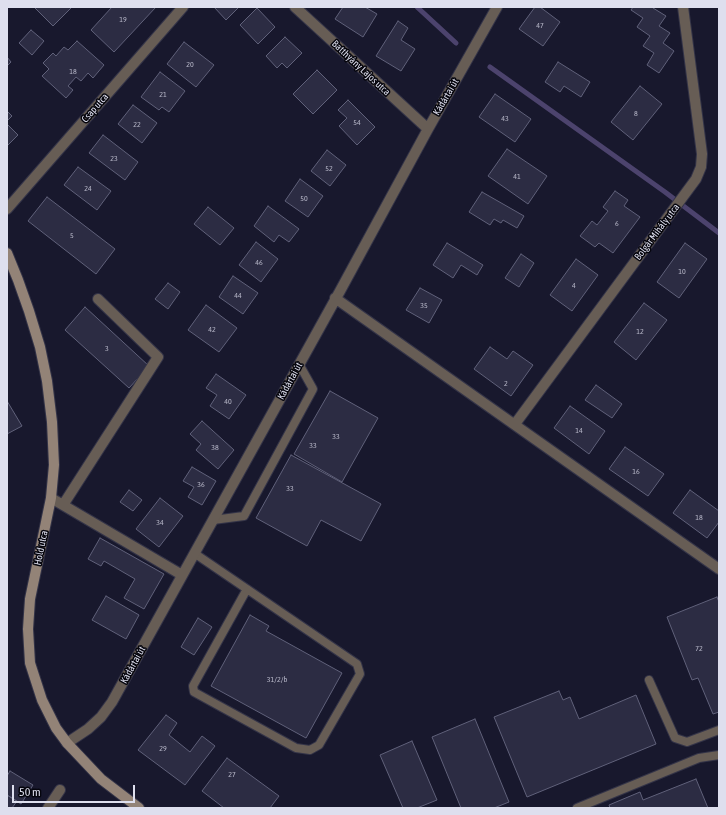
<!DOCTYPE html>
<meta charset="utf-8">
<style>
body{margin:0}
#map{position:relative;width:726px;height:815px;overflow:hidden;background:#18182d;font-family:"Asap Condensed",sans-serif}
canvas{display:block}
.frame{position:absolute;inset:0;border:8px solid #dedfee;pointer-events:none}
.scale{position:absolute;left:12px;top:785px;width:123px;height:18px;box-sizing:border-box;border:2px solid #dedfee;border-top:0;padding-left:5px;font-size:12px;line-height:14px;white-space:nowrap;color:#dedfee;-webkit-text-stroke:3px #05050d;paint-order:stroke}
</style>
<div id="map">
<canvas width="726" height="815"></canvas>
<div class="frame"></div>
<div class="scale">50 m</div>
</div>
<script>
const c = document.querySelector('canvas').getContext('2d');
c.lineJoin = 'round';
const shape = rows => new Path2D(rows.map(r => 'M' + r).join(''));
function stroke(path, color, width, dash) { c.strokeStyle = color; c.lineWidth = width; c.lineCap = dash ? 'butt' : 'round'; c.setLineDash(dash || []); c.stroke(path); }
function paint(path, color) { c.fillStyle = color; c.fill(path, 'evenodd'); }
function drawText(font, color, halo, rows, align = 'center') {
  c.font = font + ' "Asap Condensed",sans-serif'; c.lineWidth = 3; c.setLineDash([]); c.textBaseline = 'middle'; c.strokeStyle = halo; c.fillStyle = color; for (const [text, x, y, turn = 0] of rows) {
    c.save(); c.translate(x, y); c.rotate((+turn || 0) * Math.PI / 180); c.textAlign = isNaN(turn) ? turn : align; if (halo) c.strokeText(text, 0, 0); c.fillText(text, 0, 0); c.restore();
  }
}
const stream = shape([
 [417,7,456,43],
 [490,67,665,192,719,233]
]);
const building = shape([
 [34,7,72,7,53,26,34,7],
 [112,7,156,7,114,52,91,30,112,7],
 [214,7,239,7,226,20,214,7],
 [343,7,365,7,377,14,363,37,335,19,343,7],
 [535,7,540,7,560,22,543,46,519,29,535,7],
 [633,7,654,7,653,8,666,16,659,26,670,33,663,43,674,51,659,73,647,65,654,53,643,46,650,36,637,27,643,18,631,10,633,7],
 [257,8,275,27,258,44,240,25,257,8],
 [398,21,408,28,401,40,415,49,401,71,376,56,398,21],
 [31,30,44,41,32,55,19,43,31,30],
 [285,37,302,53,287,68,282,63,277,68,266,56,285,37],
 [77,41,104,65,93,78,88,73,81,81,76,77,68,86,73,90,66,98,42,76,49,69,43,63,53,53,56,56,64,47,68,50,77,41],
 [184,42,214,65,196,87,167,64,184,42],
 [7,57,11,62,7,66,7,57],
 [558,62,590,82,581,97,564,86,560,92,545,82,558,62],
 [317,70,337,90,313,114,293,94,317,70],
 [160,72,185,91,169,112,162,107,159,110,141,97,160,72],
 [640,86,662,104,633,140,611,122,640,86],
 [495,94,531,119,515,142,479,117,495,94],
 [348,100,375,127,357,145,339,126,347,118,338,110,348,100],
 [133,105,157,123,142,143,118,124,133,105],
 [7,111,12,116,7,121,7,111],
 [7,124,18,135,7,146,7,124],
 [103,135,138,162,125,180,89,153,103,135],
 [507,149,547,176,528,204,488,176,507,149],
 [327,150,346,165,330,186,311,171,327,150],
 [78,167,111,191,97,210,64,185,78,167],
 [300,179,323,196,308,217,285,201,300,179],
 [615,191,628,200,624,206,640,217,613,253,599,243,595,247,580,236,592,221,597,225,608,211,603,207,615,191],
 [482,192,524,216,517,228,503,220,501,223,494,219,490,225,469,212,482,192],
 [47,197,115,249,96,274,28,221,47,197],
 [268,206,299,229,289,242,279,235,274,242,254,226,268,206],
 [208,207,234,228,220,245,194,224,208,207],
 [256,242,278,259,261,282,239,265,256,242],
 [447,243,483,265,477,275,461,265,453,278,433,265,447,243],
 [685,243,707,259,679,298,657,282,685,243],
 [521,254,534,263,519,287,505,278,521,254],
 [576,259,598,275,572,311,550,295,576,259],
 [233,276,258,293,243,314,219,297,233,276],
 [168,283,180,292,168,309,155,299,168,283],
 [420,288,442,300,429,323,406,310,420,288],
 [644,303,667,320,636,360,614,342,644,303],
 [206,305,237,328,219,352,188,330,206,305],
 [85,307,149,366,129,388,65,330,85,307],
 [490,347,507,359,513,351,533,365,511,396,474,369,490,347],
 [216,374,246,395,229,419,210,406,217,395,206,388,216,374],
 [596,385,622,404,612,418,585,400,596,385],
 [330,391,378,418,342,482,294,454,330,391],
 [7,401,22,426,7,434,7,401],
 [570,406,605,431,589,454,554,428,570,406],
 [202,421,234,450,218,469,196,450,201,444,190,434,202,421],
 [625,447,664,474,648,496,609,469,625,447],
 [291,455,381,504,361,541,321,520,307,546,256,518,291,455],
 [192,467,216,481,202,505,188,497,194,487,183,481,192,467],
 [129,490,142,500,133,511,120,502,129,490],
 [690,490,719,511,719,522,707,538,673,513,690,490],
 [160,498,183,516,159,547,136,529,160,498],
 [100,538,164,574,144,609,124,598,135,579,104,561,101,566,88,559,100,538],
 [106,596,139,615,126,639,92,620,106,596],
 [717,597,719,602,719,712,713,714,698,678,692,680,667,617,717,597],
 [250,615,269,626,266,631,342,673,306,738,211,686,250,615],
 [198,618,212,627,194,655,181,647,198,618],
 [559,691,563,700,570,697,579,719,636,695,656,744,527,797,494,717,559,691],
 [166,715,177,723,169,735,190,752,202,736,215,746,185,785,138,750,166,715],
 [475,719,509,802,494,808,461,808,432,737,475,719],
 [412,741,437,800,417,808,403,808,380,755,412,741],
 [227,758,279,796,270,808,224,808,202,791,227,758],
 [10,771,33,785,21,804,7,795,7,776,10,771],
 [696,779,708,808,610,808,609,805,640,792,643,800,696,779],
 [7,795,17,801,12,808,7,808,7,795]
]);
const lane = shape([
 [213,520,244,516,313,389,299,364],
 [194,553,357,664,360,674,319,745,310,750,296,748,194,692,193,686,247,589],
 [649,680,675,738,687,742,719,730],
 [577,808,699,758,719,755]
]);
const street = shape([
 [295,7,428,129],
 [7,209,183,7],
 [335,298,719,569],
 [515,424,696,179,701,167,702,154,683,7],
 [51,498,182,575],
 [63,505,158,357,98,299],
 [67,743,88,729,101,717,112,702,340,291,428,129,497,7],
 [48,808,60,790]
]);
const secondary = shape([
 [7,253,18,280,29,311,40,347,47,381,52,422,54,465,51,498,30,599,28,629,30,663,42,700,56,728,67,743,101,779,139,808]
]);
const numberNames = [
 ["19",123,19],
 ["47",540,25],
 ["20",190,64],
 ["18",73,71],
 ["21",163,94],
 ["8",636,113],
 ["43",505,118],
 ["54",357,122],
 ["22",137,124],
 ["23",114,158],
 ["52",329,168],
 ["41",517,176],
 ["24",88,188],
 ["50",304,198],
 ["6",617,223],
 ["5",72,235],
 ["46",259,262],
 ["10",682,271],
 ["4",574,285],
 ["44",238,295],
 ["35",424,305],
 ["42",212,329],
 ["12",640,331],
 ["3",107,348],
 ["2",506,383],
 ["40",228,401],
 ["14",579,430],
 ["33",336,436],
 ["33",313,445],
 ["38",215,447],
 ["16",636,471],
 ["36",201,484],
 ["33",290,488],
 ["18",699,517],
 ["34",160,522],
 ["72",699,648],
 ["31/2/b",277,679],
 ["29",163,748],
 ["27",232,774]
];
const streetNames = [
 ["Batthyány Lajos utca",361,68,43],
 ["Kádártai út",446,97,-60],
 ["Csap utca",95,108,-49],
 ["Bolgár Mihály utca",657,232,-53],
 ["Kádártai út",290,381,-61],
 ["Hold utca",41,548,-78],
 ["Kádártai út",133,665,-61]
];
stroke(stream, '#4c436d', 5);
paint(building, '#2c2c43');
stroke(building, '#60617a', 1);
stroke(lane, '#343448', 10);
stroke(street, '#343448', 12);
stroke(secondary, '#343448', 12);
stroke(lane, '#675d55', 8);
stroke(street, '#675d55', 10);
stroke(secondary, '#938377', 10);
drawText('8px', '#b2b2c3', null, numberNames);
drawText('10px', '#dedfee', '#05050d', streetNames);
</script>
